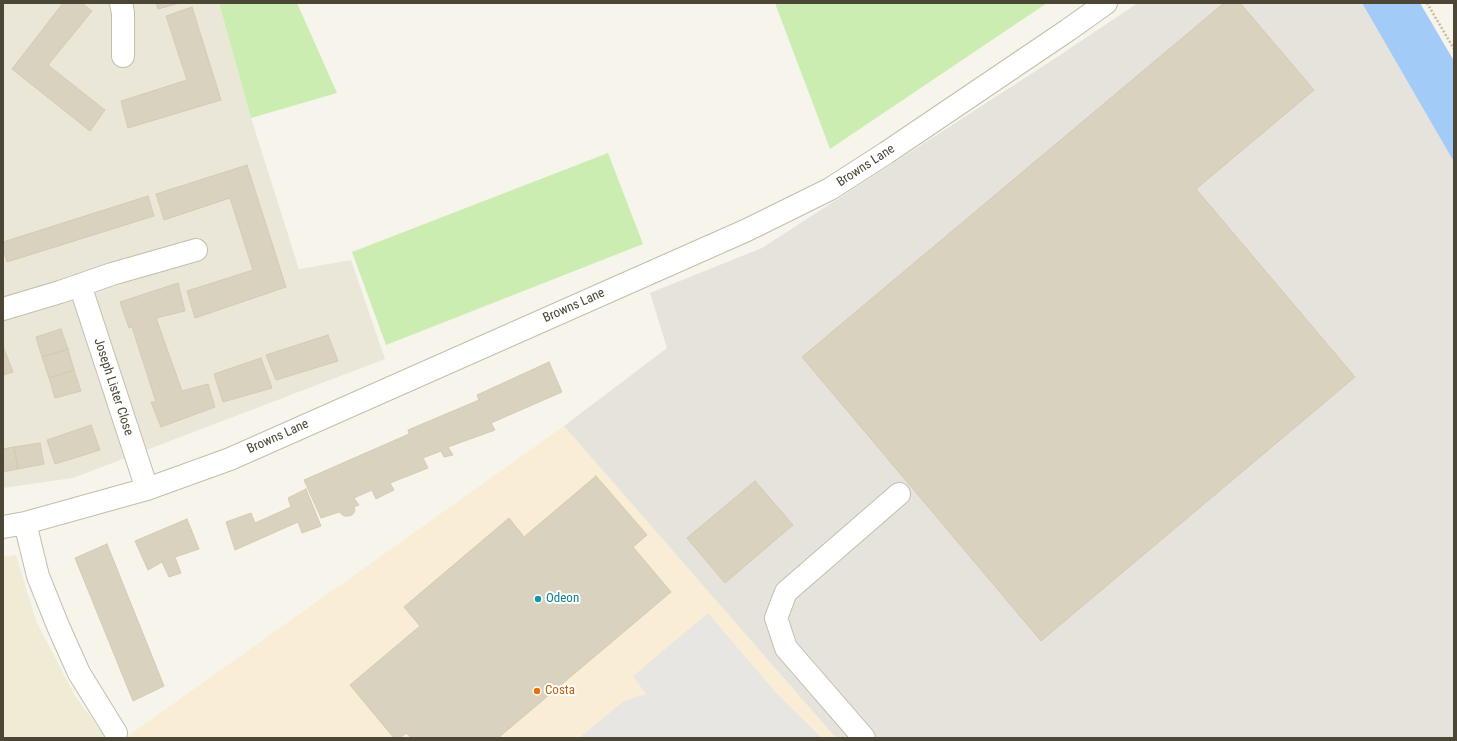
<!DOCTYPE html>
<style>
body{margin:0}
#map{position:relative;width:1457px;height:741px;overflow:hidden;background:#f6f4eb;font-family:"Roboto Condensed",sans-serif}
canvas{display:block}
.frame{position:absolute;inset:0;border:4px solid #4c4637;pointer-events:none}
</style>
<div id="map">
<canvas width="1457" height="741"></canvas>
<div class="frame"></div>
</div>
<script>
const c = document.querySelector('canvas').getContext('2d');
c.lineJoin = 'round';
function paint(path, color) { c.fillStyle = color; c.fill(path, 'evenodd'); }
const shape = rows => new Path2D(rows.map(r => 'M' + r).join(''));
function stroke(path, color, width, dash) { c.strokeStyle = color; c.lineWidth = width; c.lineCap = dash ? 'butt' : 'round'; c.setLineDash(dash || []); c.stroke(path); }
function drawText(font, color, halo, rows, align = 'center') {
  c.font = font + ' "Roboto Condensed",sans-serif'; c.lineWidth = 4; c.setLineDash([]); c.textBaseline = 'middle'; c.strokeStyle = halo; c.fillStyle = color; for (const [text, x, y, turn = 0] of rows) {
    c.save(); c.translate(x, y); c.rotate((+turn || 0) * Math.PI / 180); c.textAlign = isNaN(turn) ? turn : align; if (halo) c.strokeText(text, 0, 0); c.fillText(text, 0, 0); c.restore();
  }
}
const residential = shape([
 [3,3,219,3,251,118,299,269,351,260,385,359,73,478,3,488]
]);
const commercial = shape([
 [564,426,836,738,125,738]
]);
const industrial = shape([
 [1138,3,1362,3,1454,162,1454,738,836,738,564,426,667,348,650,293,762,248,1051,61]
]);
const education = shape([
 [16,555,36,621,75,696,106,738,3,738,3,557]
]);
const green = shape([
 [219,3,297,3,337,93,251,118],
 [775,3,1047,3,830,149],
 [608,153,643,244,386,345,352,252]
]);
const parking = shape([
 [708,613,777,694,822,738,579,738,624,701,646,694,633,676]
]);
const water = shape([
 [1362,3,1420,3,1454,61,1454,162]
]);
const building = shape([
 [63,3,82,3,92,11,48,65,105,110,90,131,12,69,63,3],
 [156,3,180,3,158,9,156,3],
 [1224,3,1240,3,1314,90,1196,189,1355,377,1041,641,802,357,1224,3],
 [192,7,221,100,128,128,121,101,187,80,166,16,192,7],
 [247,165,286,287,195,318,187,291,253,270,230,198,164,220,156,194,247,165],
 [148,196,154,216,7,262,3,248,3,242,148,196],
 [178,283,185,311,156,318,182,391,208,384,215,407,161,427,151,402,156,402,132,327,129,328,120,302,178,283],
 [61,329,68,349,42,357,36,337,61,329],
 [328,335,338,361,276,380,266,355,328,335],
 [3,346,13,372,3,375,3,346],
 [68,349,74,370,49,378,42,357,68,349],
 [261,358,272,388,223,402,214,374,261,358],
 [549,362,562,392,491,423,495,430,448,447,453,455,444,457,441,451,423,458,428,468,390,483,394,490,376,499,372,490,354,498,359,505,354,507,355,511,352,515,349,516,344,516,339,512,321,518,304,480,409,434,408,430,479,400,477,395,549,362],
 [74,370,81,391,55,398,49,378,74,370],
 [91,425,100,450,55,464,47,440,91,425],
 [40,443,44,464,18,469,14,447,40,443],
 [14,447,18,469,3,472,3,449,14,447],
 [596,476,647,535,633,547,671,592,498,738,411,738,406,733,400,738,394,738,350,685,420,626,404,607,509,518,524,537,596,476],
 [755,481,793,525,725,583,687,538,755,481],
 [306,489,321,526,302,533,298,522,235,550,226,522,251,513,255,523,291,507,288,498,306,489],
 [187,519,199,549,175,557,181,573,169,577,162,562,148,570,135,541,187,519],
 [107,544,164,686,133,701,75,558,107,544]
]);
const path = shape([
 [1427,3,1454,49]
]);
const minor = shape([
 [121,3,123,13,123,56],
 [80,285,147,489],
 [3,309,60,292,112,274,196,250],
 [25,523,38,576,58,626,79,673,116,733],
 [3,527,25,523,147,489,230,459,747,230,830,189,886,153,1068,30,1106,3],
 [864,738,786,648,776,618,786,592,899,494]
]);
const markers = [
 [538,599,4,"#0f9aa8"],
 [537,691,4,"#e8710a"]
];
const streetNames = [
 ["Browns Lane",866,166,-33],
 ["Browns Lane",574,306,-24],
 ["Joseph Lister Close",113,387,72],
 ["Browns Lane",278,437,-24]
];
const cultureNames = [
 ["Odeon",546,599]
];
const foodNames = [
 ["Costa",545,691]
];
paint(residential, '#ebe7d8');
paint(commercial, '#f9eed5');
paint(industrial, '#e6e3dc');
paint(education, '#f0ebd4');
paint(green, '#cbedb1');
paint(parking, '#e8e6e2');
paint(water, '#a3cbf7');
paint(building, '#d9d2bf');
stroke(building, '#d5cbb1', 1);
stroke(minor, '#c3beac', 24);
stroke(path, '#c6bc9c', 2.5, [2, 2]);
stroke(minor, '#fff', 22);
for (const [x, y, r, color] of markers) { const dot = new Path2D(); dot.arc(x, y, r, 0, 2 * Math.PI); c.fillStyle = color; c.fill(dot); stroke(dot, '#fff', 1.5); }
drawText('13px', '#4c4637', '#fff', streetNames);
drawText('13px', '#0d838f', '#fff', cultureNames, 'left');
drawText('13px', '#c56008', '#fff', foodNames, 'left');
</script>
